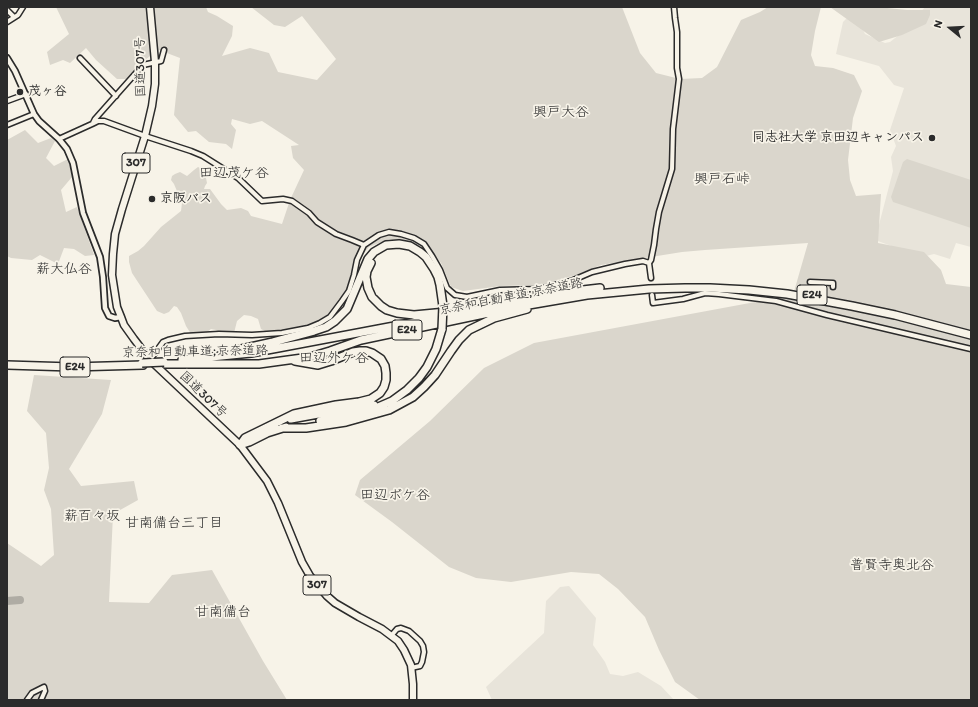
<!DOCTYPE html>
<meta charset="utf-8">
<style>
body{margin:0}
#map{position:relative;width:978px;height:707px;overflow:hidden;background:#f7f3e8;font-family:Itim,sans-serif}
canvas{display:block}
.frame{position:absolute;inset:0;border:8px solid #2b2b2b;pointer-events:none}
.north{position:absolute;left:930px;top:8px;width:40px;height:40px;-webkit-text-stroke:3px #f7f3e8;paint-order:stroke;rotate:288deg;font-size:11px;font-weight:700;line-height:16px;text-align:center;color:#2b2b2b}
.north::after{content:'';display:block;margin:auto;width:14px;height:18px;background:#2b2b2b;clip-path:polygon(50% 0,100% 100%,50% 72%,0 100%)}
</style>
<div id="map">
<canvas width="978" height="707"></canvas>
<div class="frame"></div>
<div class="north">N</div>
</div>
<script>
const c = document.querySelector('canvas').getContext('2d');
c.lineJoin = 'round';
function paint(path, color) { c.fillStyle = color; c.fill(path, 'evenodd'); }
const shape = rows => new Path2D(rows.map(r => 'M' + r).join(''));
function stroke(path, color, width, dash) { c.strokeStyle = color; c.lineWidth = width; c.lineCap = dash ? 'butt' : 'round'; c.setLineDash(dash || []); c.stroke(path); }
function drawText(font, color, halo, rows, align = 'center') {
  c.font = font + ' Itim,"Klee One",sans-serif'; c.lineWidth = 3.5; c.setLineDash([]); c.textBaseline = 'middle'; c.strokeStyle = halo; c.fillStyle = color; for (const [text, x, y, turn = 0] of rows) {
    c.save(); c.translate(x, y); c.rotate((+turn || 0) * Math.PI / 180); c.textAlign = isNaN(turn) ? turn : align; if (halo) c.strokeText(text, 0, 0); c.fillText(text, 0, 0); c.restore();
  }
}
const built = shape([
 [925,7,971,7,971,247,956,243,950,259,934,254,922,257,875,240,893,171,891,157,896,146,890,130,904,88,894,85,879,66,836,54,843,22,847,18,860,23,865,34,885,43,890,42,909,27],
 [569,586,596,618,593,645,605,662,610,674,623,676,638,672,661,686,674,700,492,700,486,687,544,633,546,601,560,587]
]);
const green = shape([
 [56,7,206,7,208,12,217,16,233,26,232,36,222,56,250,48,269,53,278,72,317,80,336,59,302,16,285,27,274,25,251,7,622,7,640,53,656,73,680,79,702,78,717,67,741,20,760,12,768,7,821,7,815,31,811,55,815,66,833,68,854,75,862,91,853,118,848,160,850,180,856,196,881,194,878,243,924,252,941,270,946,284,971,287,971,700,700,700,675,682,659,650,645,617,618,589,599,574,571,572,511,582,476,578,449,567,392,522,355,495,360,480,430,421,484,368,534,343,793,295,808,243,705,250,682,252,601,265,576,275,540,285,501,286,463,291,451,287,441,263,427,247,389,239,369,247,357,262,344,296,334,309,321,321,300,328,285,331,267,332,261,329,258,319,251,316,244,315,237,321,234,333,222,335,216,330,211,329,207,332,200,335,191,334,186,326,181,313,177,307,174,306,169,312,164,314,157,311,132,273,129,262,129,256,138,251,144,246,161,227,181,211,182,203,174,184,171,180,172,176,175,174,180,172,187,176,194,170,198,167,200,168,206,178,207,183,205,186,204,189,210,189,221,204,227,210,241,208,248,211,251,216,282,224,290,200,304,170,293,158,291,146,299,145,262,121,250,124,232,119,231,124,236,130,232,149,226,144,209,142,196,131,188,132,174,115,180,58,159,50,146,59,126,79,117,79,96,60,86,48,70,63,63,60,50,65,47,52,69,34],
 [830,7,885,7,887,8,907,10,930,10,930,15,926,24,902,35,879,42],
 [25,130,38,143,51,138,55,141,46,158,54,166,68,159,72,177,61,190,66,212,77,207,94,255,85,256,74,249,64,248,58,264,40,255,32,260,11,258,7,256,7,140],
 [907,159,971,180,971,228,893,202,891,197,903,162],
 [34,375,111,380,102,414,69,469,81,486,134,481,138,500,113,514,109,602,149,603,172,575,212,570,263,661,287,700,7,700,7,543,41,566,54,555,51,509,44,490,49,468,46,433,27,411]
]);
const river = shape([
 [7,601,20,600]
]);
const minorTunnel = shape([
 [651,278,652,291]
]);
const minor = shape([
 [7,10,14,17],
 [7,22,18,15,23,7],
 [80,58,116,96],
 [7,101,26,94],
 [93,123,95,119,143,65,161,61,164,50],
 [7,125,34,114],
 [59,139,92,124,98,121,104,121,145,136,191,151,203,156,238,178,262,201,283,199,292,201,309,213,317,222,336,234,352,240,364,245],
 [651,278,649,263,651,260,654,245,656,229,659,212,672,169,673,129,679,79,677,68,677,32,675,18,674,7],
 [810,282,833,283,833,287],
 [652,295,653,303,683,299,705,293,719,294,776,301,827,315,971,349],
 [150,360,163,342,168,340,185,336,219,334,252,335,282,333,308,328,320,323,330,317,342,301,349,291,354,275,357,260,364,245,379,235,389,232,401,234,414,238,424,244,432,256,440,270,447,288,455,295,467,297,500,290,539,289,571,281,592,272,625,264,643,261,649,263],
 [391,636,397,629,401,628,409,631,420,641,423,646,424,652,422,662,420,666,411,668],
 [27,700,32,693,44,687,45,691,41,700]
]);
const tertiary = shape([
 [7,58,15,71,34,114,39,121,59,139,67,149,73,163,83,213,100,257,103,277,105,308,109,316,115,318,121,317]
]);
const trunk = shape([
 [150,7,155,62,155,84,152,106,145,136,122,209,115,234,113,254,112,275,117,307,121,317,124,325,134,339,150,360,240,445,267,481,278,503,302,562,310,576,327,596,335,603,359,617,382,629,398,641,404,650,411,665,413,684,413,700]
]);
const motorway = shape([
 [371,263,367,271,366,277,368,288,372,297,381,306,387,310,397,313,414,315,446,312],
 [237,350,273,342,314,331,326,327,335,321,347,309,368,259,374,252,386,245,399,244,410,246,420,252,426,257,434,269,438,277,440,285,443,306],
 [182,360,251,353,278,348,405,324,505,304,574,291,600,288],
 [165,364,259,364,310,357,330,351,361,340,517,307,587,295,649,289,685,288,710,288,749,290,787,294,852,306,895,315,971,335],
 [7,365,72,367,143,365],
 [291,419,340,410,374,405],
 [320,421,369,411,392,401,407,390,419,378,427,367,436,349,442,329],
 [282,428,306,428,346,422,389,410,413,397,424,387,435,375,451,351,459,340,469,330,494,318,527,309],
 [240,445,245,438,294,414,336,405,359,402,371,399,380,393,384,387,386,380,386,373,385,366,381,359,372,353,366,351,360,351,353,352,331,361,318,365,295,361],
 [240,445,249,442,267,433,286,427]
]);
const motorwayBridge = shape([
 [442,329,443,306],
 [142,363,164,362]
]);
const markers = [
 [20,92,4,"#2b2b2b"],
 [932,138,4,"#2b2b2b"],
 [152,199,4,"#2b2b2b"]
];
const shields = [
 [136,163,28],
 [812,295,30],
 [407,330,30],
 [75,367,30],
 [317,585,28]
];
const shieldNames = [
 ["307",136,163],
 ["E24",812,295],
 ["E24",407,330],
 ["E24",75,367],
 ["307",317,585]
];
const streetNames = [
 ["国道307号",141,67,-91],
 ["京奈和自動車道;京奈道路",511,297,-11],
 ["京奈和自動車道;京奈道路",195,352,-1],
 ["国道307号",203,395,44]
];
const poiNames = [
 ["茂ヶ谷",28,92],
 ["同志社大学 京田辺キャンパス",924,138,"right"],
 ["京阪バス",160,199]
];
const neighbourhoodNames = [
 ["興戸大谷",561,112],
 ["田辺茂ケ谷",234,173],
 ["興戸石峠",722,179],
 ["薪大仏谷",64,269],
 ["田辺外ケ谷",334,358],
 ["田辺ボケ谷",395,495],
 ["薪百々坂",92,516],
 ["甘南備台三丁目",174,523],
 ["普賢寺奥北谷",892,565],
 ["甘南備台",223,612]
];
paint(built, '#e8e4da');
paint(green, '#dad6cc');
stroke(river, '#afaca4', 8);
stroke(minorTunnel, '#cecbc2', 4, [4, 2]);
stroke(minor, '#2b2b2b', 7);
stroke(tertiary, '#2b2b2b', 8);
stroke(trunk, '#2b2b2b', 9);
stroke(motorway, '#2b2b2b', 10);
stroke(minor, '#f7f3e8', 4);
stroke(tertiary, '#f7f3e8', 4.5);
stroke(trunk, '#f7f3e8', 6);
stroke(motorway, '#f7f3e8', 7);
stroke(motorwayBridge, '#2b2b2b', 10, []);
stroke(motorwayBridge, '#f7f3e8', 7);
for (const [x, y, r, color] of markers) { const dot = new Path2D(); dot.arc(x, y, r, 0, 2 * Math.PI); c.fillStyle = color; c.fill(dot); stroke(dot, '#f7f3e8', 1.5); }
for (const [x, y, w] of shields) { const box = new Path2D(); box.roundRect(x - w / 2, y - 10, w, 20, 3); c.fillStyle = '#f7f3e8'; c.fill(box); stroke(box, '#2b2b2b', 1); }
drawText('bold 12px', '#2b2b2b', null, shieldNames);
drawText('13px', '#2b2b2b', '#f7f3e8', streetNames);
drawText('bold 13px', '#2b2b2b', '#f7f3e8', poiNames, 'left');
drawText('14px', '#2b2b2b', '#f7f3e8', neighbourhoodNames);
</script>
